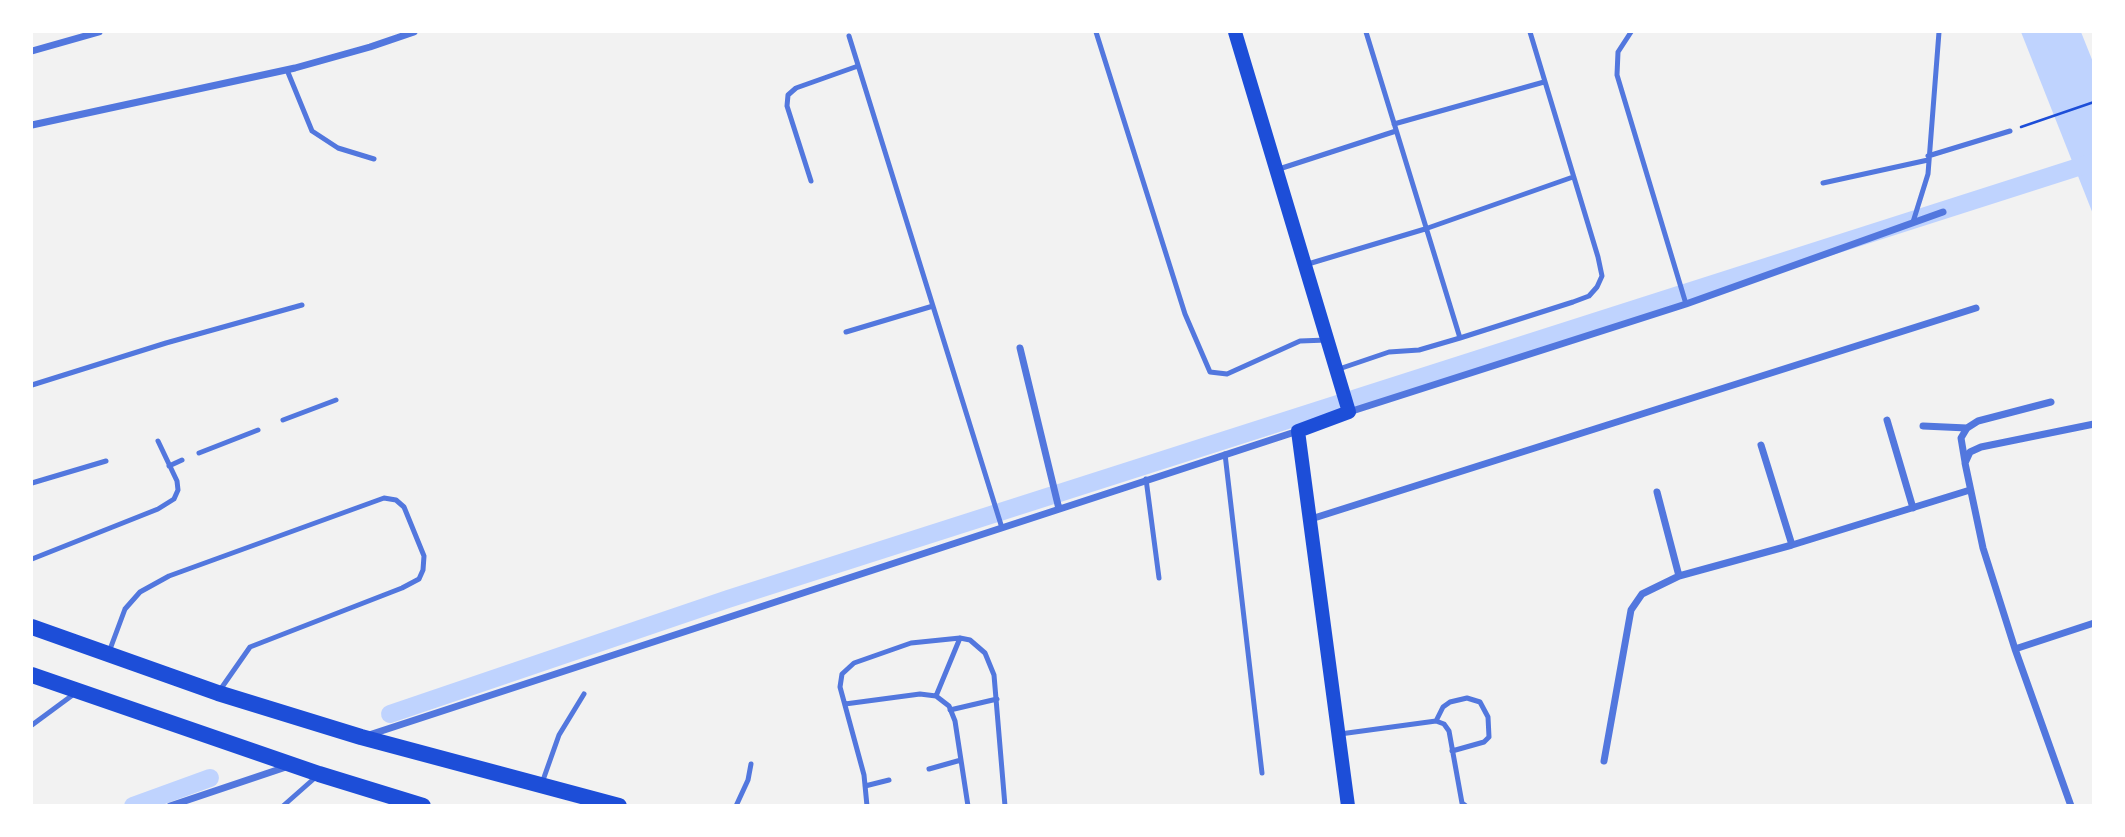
<!DOCTYPE html>
<style>
body{margin:0}
#map{position:relative;width:2125px;height:837px;overflow:hidden;background:#f2f2f2;font-family:Quicksand,sans-serif}
canvas{display:block}
.frame{position:absolute;inset:0;border:33px solid #fff;pointer-events:none}
</style>
<div id="map">
<canvas width="2125" height="837"></canvas>
<div class="frame"></div>
</div>
<script>
const c = document.querySelector('canvas').getContext('2d');
c.lineJoin = 'round';
function paint(path, color) { c.fillStyle = color; c.fill(path, 'evenodd'); }
const shape = rows => new Path2D(rows.map(r => 'M' + r).join(''));
function stroke(path, color, width, dash) { c.strokeStyle = color; c.lineWidth = width; c.lineCap = dash ? 'butt' : 'round'; c.setLineDash(dash || []); c.stroke(path); }
const water = shape([
 [2021,32,2081,32,2093,62,2093,214]
]);
const canal = shape([
 [390,714,728,599,2094,162],
 [133,806,210,778]
]);
const path = shape([
 [2021,127,2094,102]
]);
const service = shape([
 [1096,32,1185,314,1210,372,1227,374,1300,341,1327,340],
 [1366,32,1460,338],
 [1631,32,1618,52,1617,75,1686,304],
 [849,36,1002,528],
 [287,70,312,131,338,148,374,159],
 [1394,124,1544,82],
 [1928,156,2010,131],
 [1279,169,1396,131],
 [811,181,787,106,788,95,796,88,858,66],
 [1823,183,1928,160],
 [1913,222,1928,174,1939,32],
 [1308,264,1425,229,1573,177],
 [846,332,933,306],
 [1336,370,1389,352,1419,350,1460,338,1573,302,1589,296,1597,287,1602,276,1598,257,1530,32],
 [32,385,166,343,302,305],
 [283,420,336,400],
 [199,453,258,430],
 [1225,454,1262,773],
 [169,466,182,460],
 [1146,479,1159,578],
 [32,483,106,461],
 [32,559,158,509,174,499,178,490,177,481,158,441],
 [109,652,125,609,140,592,169,576,384,498,396,500,404,507,424,556,423,570,419,579,402,588,250,647,220,690],
 [936,696,960,638],
 [845,704,920,694,936,696,949,706,955,721,968,806],
 [950,710,997,699],
 [1436,721,1443,707,1450,702,1467,698,1480,702,1488,717,1489,737,1484,742,1452,751],
 [32,725,74,694],
 [1340,734,1436,721,1444,724,1449,731,1462,803,1466,806],
 [929,769,961,760],
 [542,783,559,735,584,694],
 [865,786,889,780],
 [283,806,317,776],
 [736,806,748,780,751,764],
 [867,806,864,775,840,687,842,674,854,663,911,643,960,638,970,640,985,653,994,675,1005,806]
]);
const minor = shape([
 [32,51,99,32],
 [32,125,295,68,370,47,414,32],
 [1020,348,1059,509],
 [1349,412,1686,304,1943,212],
 [1887,420,1913,508],
 [1923,426,1967,428],
 [1761,445,1792,545],
 [1965,462,1961,438,1967,428,1978,421,2051,402],
 [1657,492,1679,576],
 [1311,519,1976,308],
 [2015,649,2094,623],
 [369,735,1298,431],
 [1604,761,1631,610,1642,594,1679,576,1792,545,1970,490],
 [170,806,286,767],
 [2071,806,2015,649,1983,548,1965,463,1970,452,1981,447,2094,424]
]);
const secondary = shape([
 [1235,32,1349,412,1298,431,1348,806]
]);
const primary = shape([
 [32,627,218,693,361,737,619,806],
 [32,675,319,774,423,806]
]);
paint(water, '#bfd3fe');
stroke(canal, '#bfd3fe', 18);
stroke(path, '#1d4ed8', 2.5);
stroke(service, '#5277de', 5);
stroke(minor, '#5277de', 7);
stroke(secondary, '#1d4ed8', 14);
stroke(primary, '#1d4ed8', 16);
</script>
